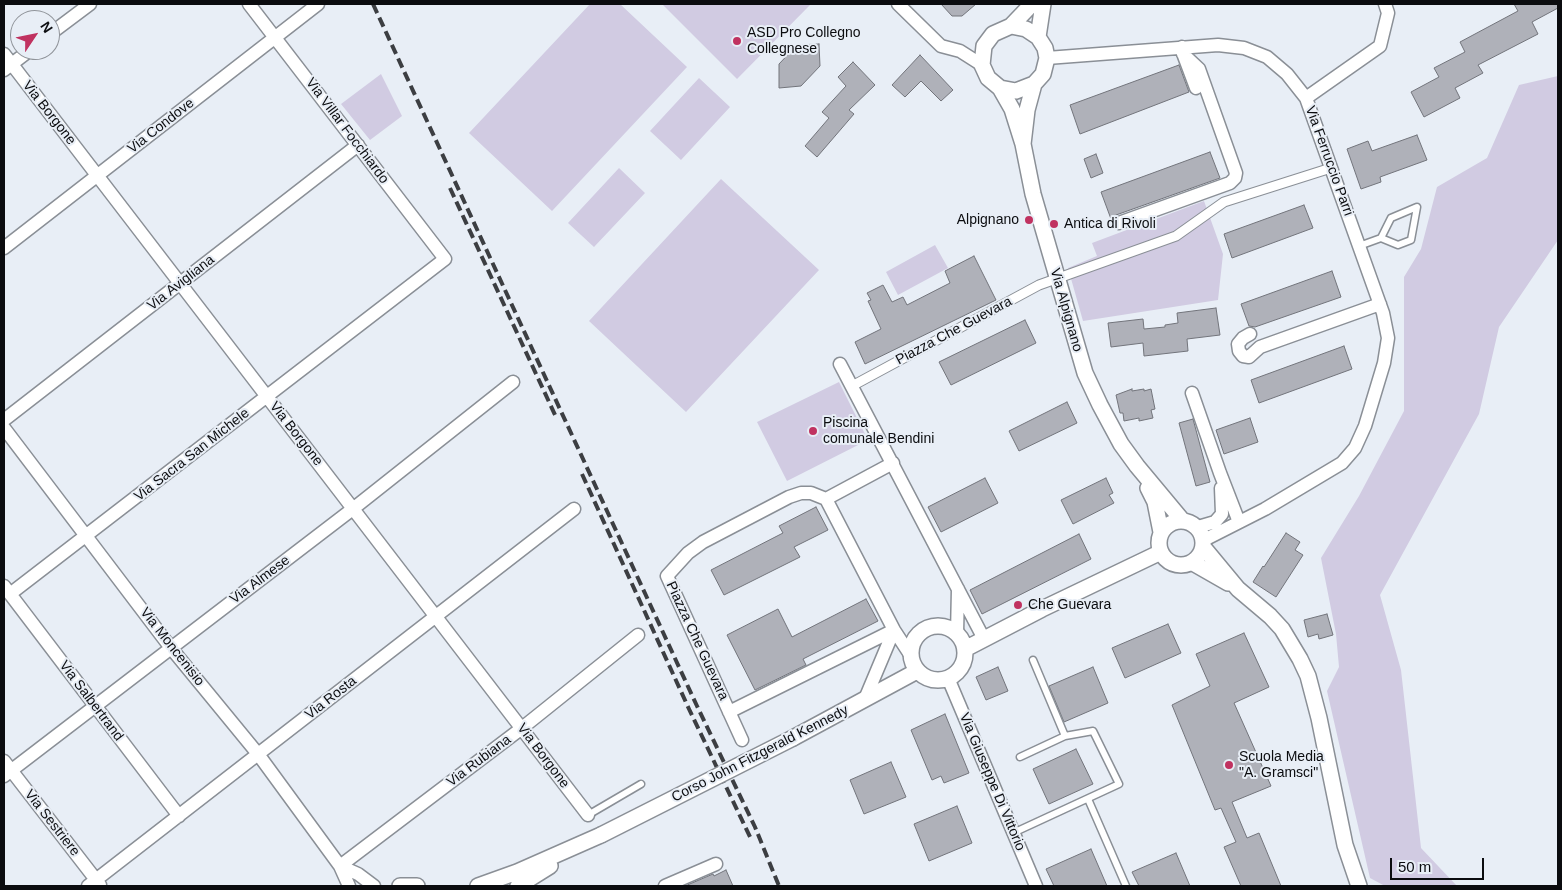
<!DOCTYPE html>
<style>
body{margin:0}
#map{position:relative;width:1562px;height:890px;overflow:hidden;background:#e8eef6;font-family:Helvetica,sans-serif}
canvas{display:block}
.frame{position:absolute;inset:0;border:5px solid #0b0c0f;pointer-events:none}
.north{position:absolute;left:10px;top:10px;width:50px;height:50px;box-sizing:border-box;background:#e8eef6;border:1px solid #90949a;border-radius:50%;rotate:56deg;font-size:14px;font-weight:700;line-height:20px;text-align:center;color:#0b0c0f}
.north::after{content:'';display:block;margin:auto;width:18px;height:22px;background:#c03260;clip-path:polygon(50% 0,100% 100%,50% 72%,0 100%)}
.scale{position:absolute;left:1390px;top:858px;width:94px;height:22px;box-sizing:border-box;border:2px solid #0b0c0f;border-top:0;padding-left:6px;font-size:15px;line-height:18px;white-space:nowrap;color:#0b0c0f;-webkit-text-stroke:4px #e8eef6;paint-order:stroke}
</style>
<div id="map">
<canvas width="1562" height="890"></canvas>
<div class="frame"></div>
<div class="north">N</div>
<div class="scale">50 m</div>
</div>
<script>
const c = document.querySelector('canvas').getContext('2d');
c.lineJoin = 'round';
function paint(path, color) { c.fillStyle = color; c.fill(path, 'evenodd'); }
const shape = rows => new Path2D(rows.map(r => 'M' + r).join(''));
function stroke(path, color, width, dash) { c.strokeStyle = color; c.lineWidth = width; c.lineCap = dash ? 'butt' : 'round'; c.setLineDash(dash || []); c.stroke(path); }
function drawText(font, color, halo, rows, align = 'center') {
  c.font = font + ' Helvetica,sans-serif'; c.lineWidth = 4; c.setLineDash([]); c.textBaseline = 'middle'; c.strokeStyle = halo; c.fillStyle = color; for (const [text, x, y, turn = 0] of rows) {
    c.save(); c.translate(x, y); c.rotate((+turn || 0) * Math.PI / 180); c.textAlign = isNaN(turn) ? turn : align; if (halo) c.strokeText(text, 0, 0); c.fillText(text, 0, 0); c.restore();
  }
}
const green = shape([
 [590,4,620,4,687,67,552,211,469,133],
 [662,4,811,4,737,79],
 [381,74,402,116,370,140,341,104],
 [1558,76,1558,240,1499,327,1479,414,1380,595,1401,670,1421,848,1457,886,1385,886,1370,878,1327,691,1339,667,1336,634,1321,558,1359,496,1404,411,1404,277,1421,249,1437,187,1487,158,1519,85],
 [699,78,730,107,681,160,650,131],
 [619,168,645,193,594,247,568,223],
 [721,179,819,270,686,412,589,321],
 [1204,201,1223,254,1218,300,1083,321,1068,268,1097,256,1092,243],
 [935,245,948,268,898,295,886,272],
 [839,382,868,440,787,481,757,422]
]);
const building = shape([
 [941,4,976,4,962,16,952,16,941,4],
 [1514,4,1558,4,1558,8,1532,22,1538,34,1478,65,1483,73,1455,88,1460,98,1424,117,1411,92,1439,77,1434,68,1465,52,1460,42,1518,11,1514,4],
 [819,44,820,66,801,86,779,88,779,64,797,45,819,44],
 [920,55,953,90,941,101,921,81,905,97,892,85,920,55],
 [853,62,875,85,849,110,854,114,817,157,805,146,829,118,822,112,846,86,838,77,853,62],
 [1179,65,1189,92,1080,134,1070,105,1179,65],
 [1417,135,1427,160,1380,177,1381,182,1361,189,1347,149,1368,141,1372,151,1417,135],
 [1210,152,1220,178,1116,215,1111,219,1101,192,1210,152],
 [1096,154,1103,173,1091,178,1084,159,1096,154],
 [1304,205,1313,228,1232,258,1224,234,1304,205],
 [974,256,996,300,865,364,855,342,881,329,868,301,871,300,867,293,883,285,892,302,903,297,907,305,950,283,945,271,974,256],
 [1332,271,1341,297,1255,327,1249,326,1241,304,1332,271],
 [1216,308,1220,335,1187,339,1188,351,1144,356,1143,343,1111,347,1108,323,1143,319,1144,329,1165,327,1165,325,1178,323,1177,313,1216,308],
 [1025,320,1036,343,951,385,939,362,1025,320],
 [1344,346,1352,369,1259,403,1251,380,1344,346],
 [1132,389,1132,391,1144,389,1144,391,1151,389,1155,409,1151,410,1153,418,1139,421,1139,418,1124,421,1123,413,1120,413,1116,395,1132,389],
 [1067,402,1077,423,1019,451,1009,431,1067,402],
 [1250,418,1258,442,1224,454,1216,430,1250,418],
 [1193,419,1210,482,1196,486,1179,423,1193,419],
 [985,478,998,503,941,532,928,507,985,478],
 [1106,478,1113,493,1109,495,1114,503,1073,524,1061,500,1106,478],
 [816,507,828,530,794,547,800,557,724,595,711,570,783,533,779,526,816,507],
 [1286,533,1300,542,1295,550,1303,555,1276,597,1253,582,1263,566,1264,567,1286,533],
 [1079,534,1091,559,982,614,970,590,1079,534],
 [866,599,878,621,803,659,806,665,755,690,727,635,778,609,792,637,866,599],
 [1327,614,1333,635,1319,639,1318,634,1308,637,1304,620,1327,614],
 [1168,624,1181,653,1125,678,1112,648,1168,624],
 [1244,633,1269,687,1234,703,1271,786,1232,802,1247,838,1259,833,1281,886,1241,886,1224,847,1236,842,1221,808,1215,810,1172,705,1210,686,1196,654,1244,633],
 [998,667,1008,691,986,700,976,677,998,667],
 [1093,667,1108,703,1064,722,1049,686,1093,667],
 [945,714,969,773,944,783,941,776,932,780,911,730,945,714],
 [1076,749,1093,784,1049,804,1033,769,1076,749],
 [891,762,906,797,864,814,850,780,891,762],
 [957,806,972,843,929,861,914,824,957,806],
 [1091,849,1107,886,1054,886,1046,869,1091,849],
 [1176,853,1190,886,1139,886,1132,872,1176,853],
 [726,870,733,886,685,886,713,874,714,876,726,870]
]);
const service = shape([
 [1359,246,1381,238,1391,218,1417,207,1411,240,1398,245,1381,238],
 [1020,757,1065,736,1033,660],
 [1088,799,1126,886],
 [588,815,641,784],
 [1013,833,1119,784,1093,731,1065,736]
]);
const pedestrian = shape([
 [852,386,1039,285,1176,236,1224,202,1331,168]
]);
const minor = shape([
 [898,4,941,46,960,51,982,65],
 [50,34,90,4],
 [4,54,588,815],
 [1184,56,1196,88],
 [1047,58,1218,45,1244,48,1267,57,1287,74,1306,98,1383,313,1388,338,1384,363,1365,426,1355,448,1342,463,1265,509,1204,540],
 [4,70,30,50],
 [1306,98,1380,46,1388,13,1385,4],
 [1119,223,1230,183,1235,178,1236,173,1199,69,1183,54,1182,47],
 [4,248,318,4],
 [1250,334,1243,338,1238,344,1239,351,1243,356,1249,357,1260,347,1380,304],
 [840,364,984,639],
 [1192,393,1220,473,1239,522],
 [4,420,358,145],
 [4,428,171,648,258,754,340,866,349,886],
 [893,463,826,499,894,630,911,656],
 [1198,527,1215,522,1222,514,1221,488],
 [4,586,179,816],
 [10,594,445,259,249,4],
 [957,634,958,589],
 [948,678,1036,886],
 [865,699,894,630],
 [729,712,894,630],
 [742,740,667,576,688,553,703,542,789,497,801,493,811,493,826,499],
 [4,761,100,885],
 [4,776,354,508,513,382],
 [340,866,522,728,638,635],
 [340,866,358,874,374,886],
 [88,886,574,509],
 [665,886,716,864]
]);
const tertiary = shape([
 [1011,26,1032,4],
 [1038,37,1043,4],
 [1000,88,1016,91,1034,84],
 [1023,144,1027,110,1034,84,1043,74,1047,58,1045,48,1038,37,1026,29,1011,26,993,34,984,46,982,65,988,78,1000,88,1012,109,1023,144,1033,194,1085,373,1100,405,1121,444,1137,466,1182,520],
 [1148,488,1155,502,1161,532],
 '1159 543a22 22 0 1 1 44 0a22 22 0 1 1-44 0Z',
 [1204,548,1238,589,1270,616,1282,629,1300,659,1308,676,1319,718,1345,845,1359,886],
 [1193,563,1228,583],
 '911 653a27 27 0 1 1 54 0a27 27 0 1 1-54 0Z',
 [965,649,1042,609,1161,552],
 [793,738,917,671],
 [400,886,417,886],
 [478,886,517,872,601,835],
 [518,886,550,866]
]);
const rail = shape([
 [373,4,697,706,755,827,779,886],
 [450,188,556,417],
 [582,474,689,709,751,839]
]);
const tertiaryBridge = shape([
 [601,835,793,738]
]);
const markers = [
 [737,41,5,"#c03260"],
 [1029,220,5,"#c03260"],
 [1054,224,5,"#c03260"],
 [813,431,5,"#c03260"],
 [1018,605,5,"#c03260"],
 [1229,765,5,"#c03260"]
];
const poiNames = [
 ["ASD Pro Collegno",747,33],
 ["Collegnese",747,49],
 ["Alpignano",1019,220,"right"],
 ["Antica di Rivoli",1064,224],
 ["Piscina",823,423],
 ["comunale Bendini",823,439],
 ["Che Guevara",1028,605],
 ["Scuola Media",1239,757],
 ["\"A. Gramsci\"",1239,773]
];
const streetNames = [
 ["Via Borgone",49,113,52],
 ["Via Condove",161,126,-38],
 ["Via Villar Focchiardo",347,131,53],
 ["Via Ferruccio Parri",1329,161,70],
 ["Via Avigliana",181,283,-38],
 ["Via Alpignano",1066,310,74],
 ["Piazza Che Guevara",954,331,-28],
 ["Via Borgone",296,434,52],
 ["Via Sacra San Michele",192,455,-38],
 ["Via Almese",260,580,-37],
 ["Piazza Che Guevara",697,641,65],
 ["Via Moncenisio",172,647,52],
 ["Via Rosta",331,698,-38],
 ["Via Salbertrand",91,701,53],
 ["Corso John Fitzgerald Kennedy",760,754,-27],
 ["Via Borgone",543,756,53],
 ["Via Rubiana",479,761,-37],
 ["Via Giuseppe Di Vittorio",992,782,67],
 ["Via Sestriere",52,823,52]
];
paint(green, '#d1cbe2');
paint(building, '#afb1b9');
stroke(building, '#72747b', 1);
stroke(service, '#8a8f96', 9);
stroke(pedestrian, '#8a8f96', 11);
stroke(minor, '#8a8f96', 15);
stroke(tertiary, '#8a8f96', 18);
stroke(service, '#fff', 6);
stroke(pedestrian, '#fff', 9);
stroke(minor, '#fff', 12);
stroke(tertiary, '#fff', 15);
stroke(rail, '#3c3e42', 4, [10, 5]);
stroke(tertiaryBridge, '#8a8f96', 18, []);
stroke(tertiaryBridge, '#fff', 15);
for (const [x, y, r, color] of markers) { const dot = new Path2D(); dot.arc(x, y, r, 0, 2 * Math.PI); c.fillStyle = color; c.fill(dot); stroke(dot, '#e8eef6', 2); }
drawText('14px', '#0b0c0f', '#e8eef6', poiNames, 'left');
drawText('14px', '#0b0c0f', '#e8eef6', streetNames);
</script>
